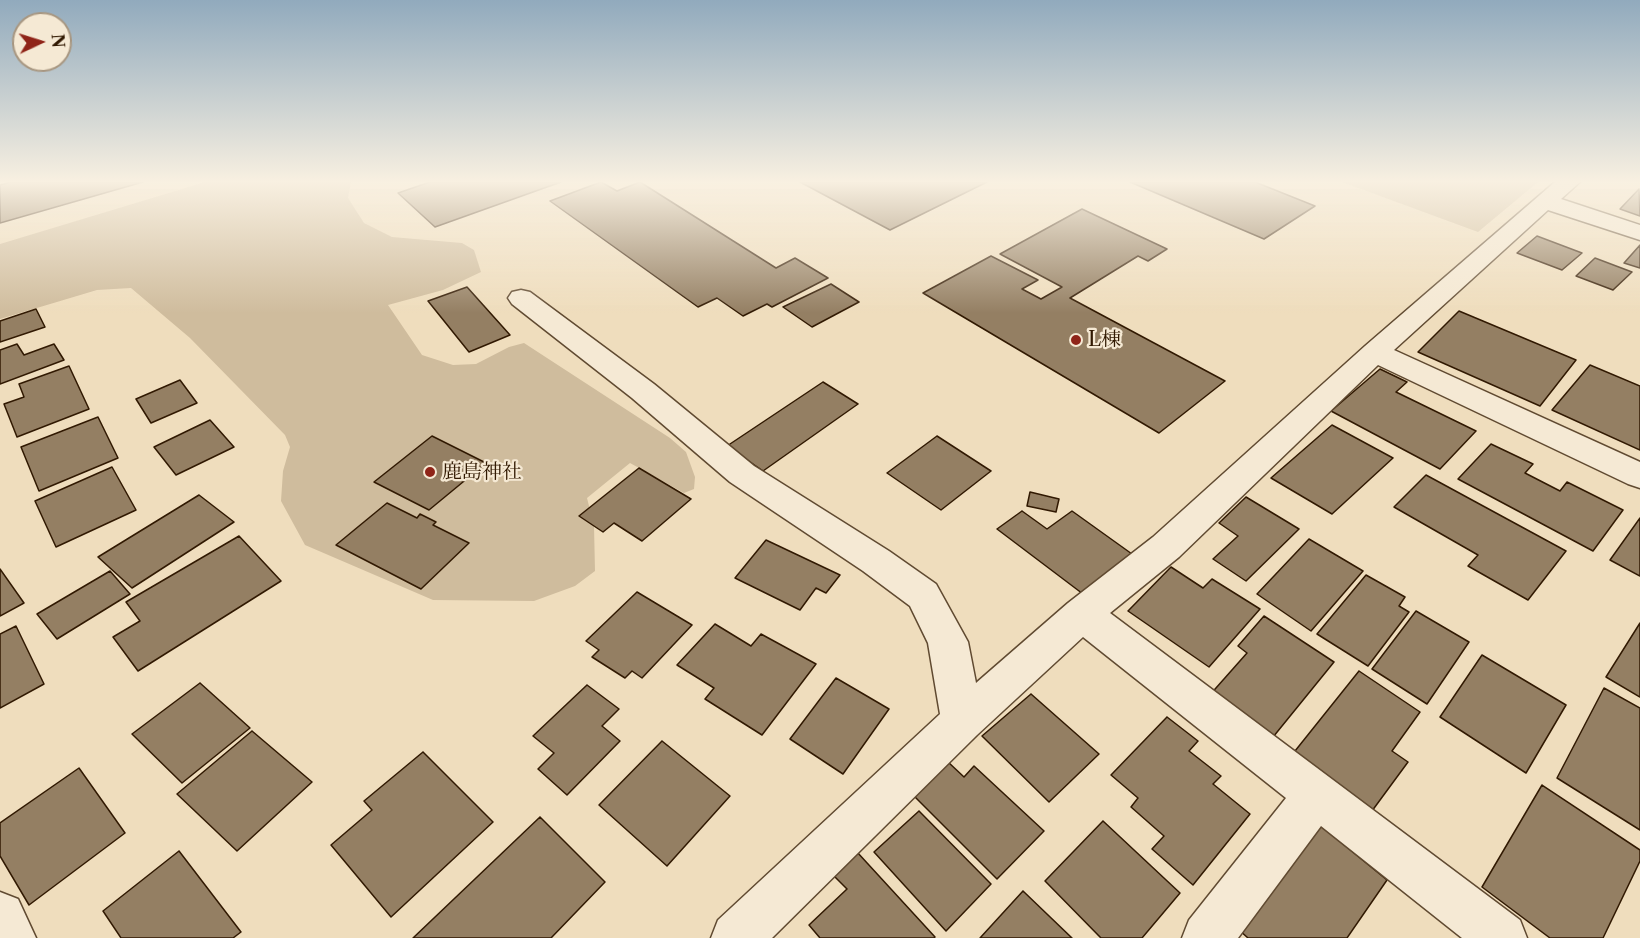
<!DOCTYPE html>
<meta charset="utf-8">
<style>
body{margin:0}
#map{position:relative;width:1640px;height:938px;overflow:hidden;background:#efddbd;font-family:"Libre Caslon Text",serif}
canvas{display:block}
.north{position:absolute;left:12px;top:12px;width:60px;height:60px;box-sizing:border-box;background:#f5e9d4;border:2px solid #a79680;border-radius:50%;rotate:86deg;font-size:16px;font-weight:700;line-height:24px;text-align:center;color:#311902}
.north::after{content:'';display:block;margin:auto;width:21px;height:27px;background:#8f2418;clip-path:polygon(50% 0,100% 100%,50% 72%,0 100%)}
</style>
<div id="map">
<canvas width="1640" height="938"></canvas>
<div class="north">N</div>
</div>
<script>
const c = document.querySelector('canvas').getContext('2d');
c.lineJoin = 'round';
function paint(path, color) { c.fillStyle = color; c.fill(path, 'evenodd'); }
const shape = rows => new Path2D(rows.map(r => 'M' + r).join(''));
function stroke(path, color, width, dash) { c.strokeStyle = color; c.lineWidth = width; c.lineCap = dash ? 'butt' : 'round'; c.setLineDash(dash || []); c.stroke(path); }
function drawText(font, color, halo, rows, align = 'center') {
  c.font = font + ' "Libre Caslon Text","Noto Serif JP",serif'; c.lineWidth = 4.5; c.setLineDash([]); c.textBaseline = 'middle'; c.strokeStyle = halo; c.fillStyle = color; for (const [text, x, y, turn = 0] of rows) {
    c.save(); c.translate(x, y); c.rotate((+turn || 0) * Math.PI / 180); c.textAlign = isNaN(turn) ? turn : align; if (halo) c.strokeText(text, 0, 0); c.fillText(text, 0, 0); c.restore();
  }
}
const green = shape([
 [205,182,351,182,348,198,364,223,392,237,462,243,474,250,481,272,443,290,388,305,422,355,453,365,476,364,509,347,524,343,670,438,686,452,695,477,694,489,684,493,630,463,587,498,594,526,595,571,575,586,534,601,433,600,305,545,281,501,283,471,290,447,285,435,190,338,131,288,97,290,0,319,0,244],
 [1342,182,1538,182,1478,232]
]);
const building = shape([
 [11,182,143,182,0,223,0,185,11,182],
 [430,182,561,182,435,227,398,193,430,182],
 [601,182,617,191,640,182,776,268,795,258,828,278,772,307,767,304,743,316,717,298,698,307,550,201,601,182],
 [800,182,987,182,890,230,800,182],
 [1130,182,1255,182,1315,206,1264,239,1130,182],
 [1639,189,1640,216,1620,209,1639,189],
 [1082,209,1167,249,1148,261,1138,256,1070,298,1225,381,1159,433,923,293,991,256,1038,280,1022,289,1041,299,1062,287,1000,254,1082,209],
 [1537,236,1582,253,1562,270,1517,253,1537,236],
 [1640,245,1640,268,1624,263,1640,245],
 [1595,258,1632,272,1613,290,1576,276,1595,258],
 [831,284,859,302,812,327,783,307,831,284],
 [467,287,510,335,469,352,428,301,467,287],
 [36,309,45,327,0,342,0,321,36,309],
 [1459,311,1576,360,1540,406,1418,352,1459,311],
 [17,344,24,355,54,344,64,360,0,384,0,350,17,344],
 [1590,365,1640,386,1640,450,1552,410,1590,365],
 [69,366,89,409,17,437,4,404,24,397,19,384,69,366],
 [1380,369,1407,382,1396,392,1476,431,1440,469,1331,411,1380,369],
 [180,380,197,403,151,423,136,399,180,380],
 [823,382,858,404,763,471,727,446,823,382],
 [98,417,118,458,39,491,21,447,98,417],
 [210,420,234,447,176,475,154,447,210,420],
 [1332,425,1393,458,1332,514,1271,478,1332,425],
 [432,436,486,463,429,510,374,482,432,436],
 [937,436,991,471,941,510,887,473,937,436],
 [1491,444,1533,464,1525,473,1560,491,1567,482,1623,510,1593,551,1458,479,1491,444],
 [112,467,136,510,56,547,35,501,112,467],
 [639,468,691,499,642,541,614,523,603,532,579,516,639,468],
 [1426,475,1566,551,1528,600,1468,566,1478,555,1394,507,1426,475],
 [1030,492,1059,499,1056,512,1027,506,1030,492],
 [199,495,234,522,132,588,98,557,199,495],
 [1246,497,1299,529,1246,581,1213,559,1238,536,1219,523,1246,497],
 [387,503,417,518,420,514,436,522,433,525,469,543,421,589,336,545,387,503],
 [1022,511,1047,529,1072,511,1132,554,1083,594,997,529,1022,511],
 [1640,518,1640,576,1610,560,1640,518],
 [239,536,281,581,138,671,113,637,140,621,126,602,239,536],
 [1309,539,1363,571,1311,631,1257,594,1309,539],
 [766,540,840,575,826,593,816,588,800,610,735,578,766,540],
 [1171,567,1203,588,1212,579,1260,609,1209,667,1128,611,1171,567],
 [0,569,24,603,0,616,0,569],
 [110,571,130,594,57,639,37,614,110,571],
 [1366,575,1405,597,1399,606,1409,612,1368,666,1317,634,1366,575],
 [637,592,692,625,642,678,632,671,625,678,592,657,599,650,586,641,637,592],
 [1416,611,1469,642,1427,704,1372,669,1416,611],
 [1264,616,1334,662,1269,742,1208,697,1247,653,1238,646,1264,616],
 [1640,623,1640,697,1606,677,1640,623],
 [715,624,751,646,761,634,816,664,762,735,705,699,714,688,677,665,715,624],
 [16,626,44,684,0,708,0,634,16,626],
 [1482,655,1566,705,1526,773,1440,717,1482,655],
 [1359,671,1420,712,1392,751,1408,762,1369,815,1291,756,1359,671],
 [836,678,889,709,843,774,790,739,836,678],
 [200,683,250,728,182,783,132,734,200,683],
 [587,685,619,709,602,726,620,741,567,795,538,769,554,753,533,736,587,685],
 [1604,688,1640,708,1640,830,1557,778,1604,688],
 [1031,694,1099,754,1049,802,982,736,1031,694],
 [1167,717,1198,741,1189,751,1221,776,1213,784,1250,814,1193,885,1152,849,1164,836,1131,807,1138,798,1111,775,1167,717],
 [252,731,312,782,237,851,177,794,252,731],
 [662,741,730,796,667,866,599,805,662,741],
 [423,752,493,822,391,917,331,845,372,810,364,801,423,752],
 [947,761,964,777,974,766,1044,831,997,879,912,794,947,761],
 [79,768,125,833,29,905,0,856,0,823,79,768],
 [1542,785,1640,850,1640,861,1603,938,1550,938,1482,887,1542,785],
 [919,811,991,884,946,931,874,852,919,811],
 [540,817,605,882,551,938,413,938,540,817],
 [1103,821,1180,893,1142,938,1101,938,1045,881,1103,821],
 [1320,825,1387,880,1347,938,1248,938,1238,929,1320,825],
 [179,851,241,932,233,938,121,938,103,911,179,851],
 [857,852,935,937,934,938,820,938,809,925,847,889,833,875,857,852],
 [1023,891,1072,938,980,938,1023,891]
]);
const street = shape([
 [1555,182,1580,182,1561,199,1640,225,1640,240,1548,210,1394,350,1640,462,1640,488,1628,484,1378,365,1179,557,1110,613,1520,920,1527,938,1462,938,1321,826,1238,938,1182,938,1189,920,1286,798,1083,637,977,735,772,938,711,938,718,920,940,714,928,643,910,606,863,571,730,482,632,398,512,304,508,298,512,292,521,290,530,292,654,384,754,466,889,551,936,584,968,642,976,683,1068,603,1153,537,1365,346,1555,182],
 [0,892,18,899,36,938,0,938,0,892]
]);
const markers = [
 [1076,340,6,"#8f2418"],
 [430,472,6,"#8f2418"]
];
const poiNames = [
 ["L棟",1088,340],
 ["鹿島神社",442,472]
];
paint(green, '#cfbc9d');
paint(building, '#947f63');
stroke(building, '#311902', 1.5);
stroke(street, '#604a31', 3);
paint(street, '#f5e9d4');
const sky = c.createLinearGradient(0, 0, 0, 313);
sky.addColorStop(0, '#91aabd');
sky.addColorStop(0.58, '#f8f0e1');
sky.addColorStop(1, '#f8f0e100');
c.fillStyle = sky;
c.fillRect(0, 0, 1640, 313);
for (const [x, y, r, color] of markers) { const dot = new Path2D(); dot.arc(x, y, r, 0, 2 * Math.PI); c.fillStyle = color; c.fill(dot); stroke(dot, '#f5e9d4', 2); }
drawText('20px', '#311902', '#f5e9d4', poiNames, 'left');
</script>
